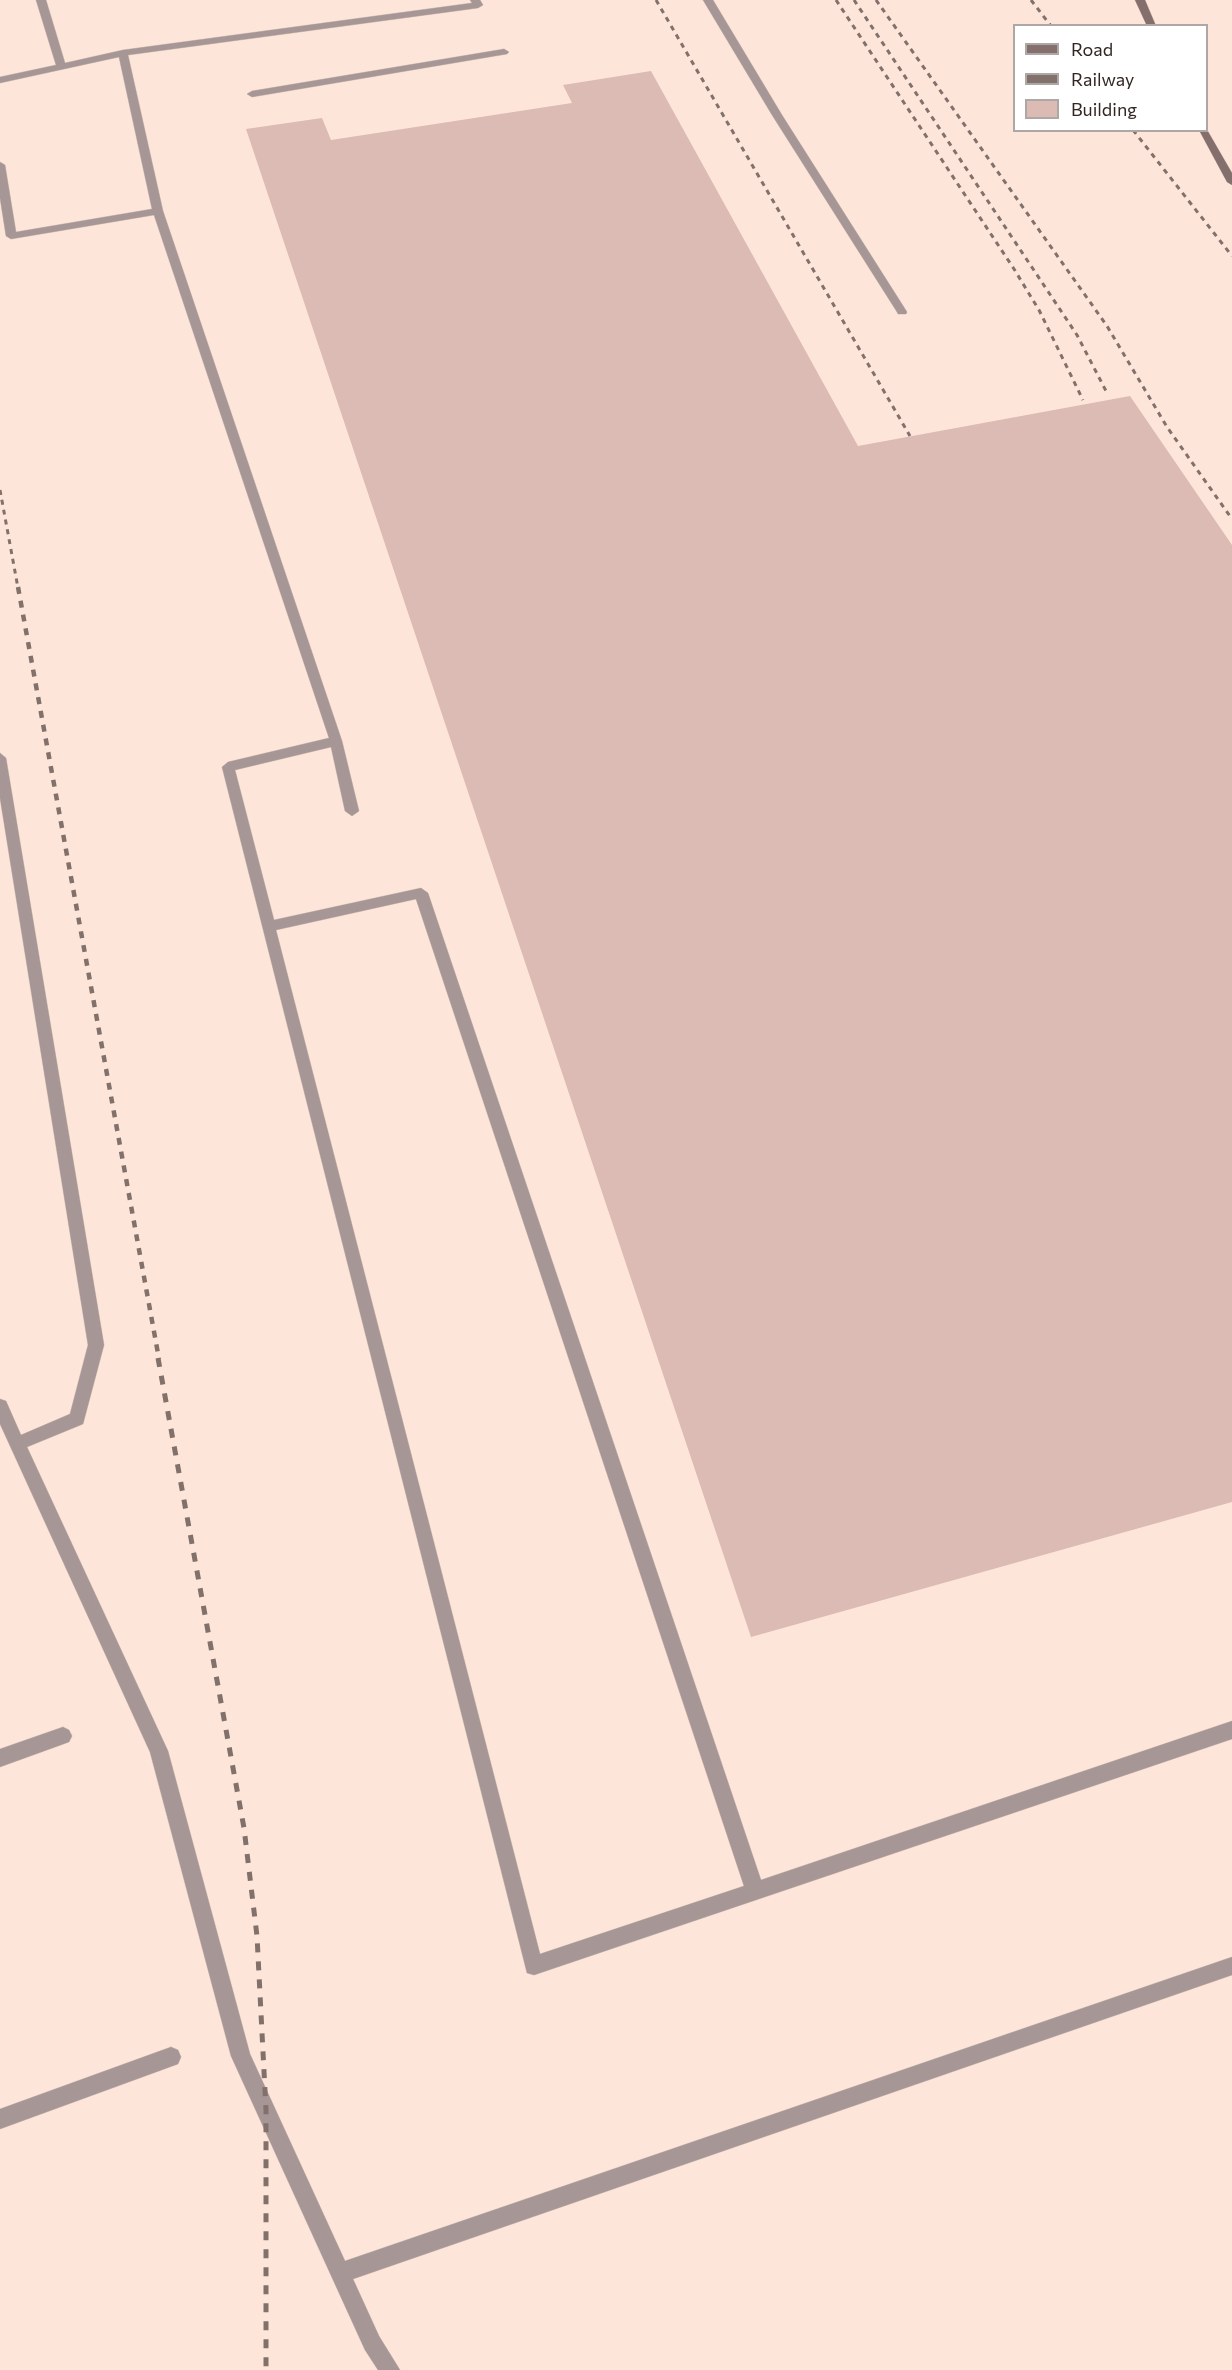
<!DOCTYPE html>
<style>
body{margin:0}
#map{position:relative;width:1232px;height:2370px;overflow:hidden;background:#fee5da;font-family:Commissioner,sans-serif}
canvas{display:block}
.legend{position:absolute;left:1013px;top:24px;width:195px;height:108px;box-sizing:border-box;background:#fff;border:2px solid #ada8a6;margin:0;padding:8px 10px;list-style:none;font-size:18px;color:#312621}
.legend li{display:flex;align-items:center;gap:12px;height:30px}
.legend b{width:30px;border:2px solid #ada8a6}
</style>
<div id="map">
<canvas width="1232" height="2370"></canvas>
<ul class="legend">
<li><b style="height:8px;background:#846f6d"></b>Road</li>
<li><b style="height:8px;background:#82716a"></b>Railway</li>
<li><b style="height:16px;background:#dbbbb4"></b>Building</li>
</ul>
</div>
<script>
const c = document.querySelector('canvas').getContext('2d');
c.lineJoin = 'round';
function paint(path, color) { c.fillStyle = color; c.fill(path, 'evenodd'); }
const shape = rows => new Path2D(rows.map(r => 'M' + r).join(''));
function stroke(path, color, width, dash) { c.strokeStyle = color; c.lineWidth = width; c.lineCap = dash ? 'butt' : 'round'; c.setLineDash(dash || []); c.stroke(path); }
const building = shape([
 [651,71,858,446,1130,396,1232,545,1232,1502,751,1637,246,129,322,118,331,140,572,103,563,85]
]);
const lane = shape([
 [36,0,46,0,65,63,123,50,472,3,470,0,480,0,483,5,478,8,128,55,163,211,342,741,359,811,352,816,345,811,331,747,235,770,274,920,421,888,428,893,761,1880,1232,1721,1232,1739,534,1975,527,1973,222,767,228,762,329,738,154,215,11,239,6,236,0,198,0,162,5,165,16,232,152,209,119,57,0,83,0,77,56,65,36,0],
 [416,899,744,1886,540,1954,276,930,416,899],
 [703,0,713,0,782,115,907,312,906,314,898,314,897,312,772,115,703,0],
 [504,49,509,52,507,54,252,97,247,94,252,91,504,49],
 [0,753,6,758,104,1345,83,1424,27,1447,168,1751,250,2054,345,2261,1232,1957,1232,1975,353,2279,379,2336,400,2370,378,2370,365,2350,231,2056,150,1752,0,1424,0,1399,6,1401,21,1435,70,1414,88,1345,0,798,0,753],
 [63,1727,69,1730,72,1736,69,1742,0,1767,0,1749,63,1727],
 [171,2047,178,2050,181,2057,178,2064,0,2129,0,2109,171,2047]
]);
const secondary = shape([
 [1135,0,1145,0,1156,26,1147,26,1135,0],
 [1206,128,1232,173,1232,185,1227,182,1199,130,1206,130,1206,128]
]);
const railFar2 = shape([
 [656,0,910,436],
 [836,0,1014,269,1039,310,1083,400],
 [854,0,1077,335,1106,391],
 [876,0,1107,326,1167,427,1232,519],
 [1031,0,1051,26],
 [1133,130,1232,256],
 [0,490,18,588]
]);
const railFar1 = shape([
 [18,587,159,1359]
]);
const rail = shape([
 [158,1358,244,1828,257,1936,266,2110,266,2370]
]);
paint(building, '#dbbbb4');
stroke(lane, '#d9c3b9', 1);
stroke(secondary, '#d9c3b9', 1);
paint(lane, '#a69796');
paint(secondary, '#846f6d');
stroke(railFar2, '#82716a', 3, [5, 5]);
stroke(railFar1, '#82716a', 4.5, [7, 7]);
stroke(rail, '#82716a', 5, [9, 9]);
</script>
